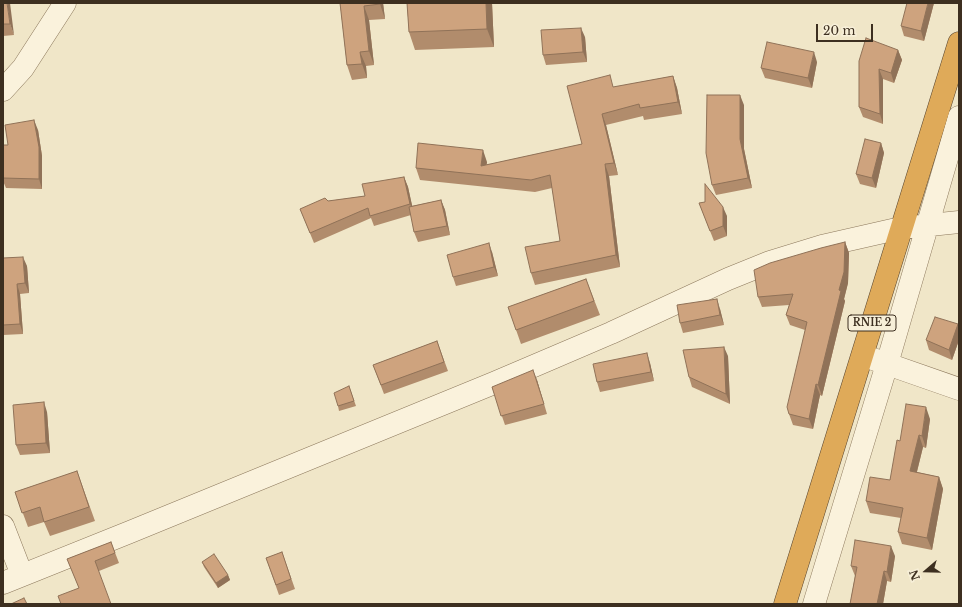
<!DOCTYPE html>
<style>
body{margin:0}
#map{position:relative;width:962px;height:607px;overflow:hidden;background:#f0e6c8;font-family:"Libre Baskerville",serif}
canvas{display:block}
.frame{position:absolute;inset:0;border:4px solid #3d2f20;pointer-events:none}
.north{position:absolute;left:906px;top:551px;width:40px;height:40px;-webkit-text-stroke:3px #f7efd8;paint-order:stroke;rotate:250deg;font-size:11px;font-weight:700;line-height:16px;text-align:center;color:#3d2f20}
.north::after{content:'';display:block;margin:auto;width:14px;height:18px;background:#3d2f20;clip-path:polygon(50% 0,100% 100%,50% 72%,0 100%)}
.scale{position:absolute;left:816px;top:24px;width:57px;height:18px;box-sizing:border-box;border:2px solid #3d2f20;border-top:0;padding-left:5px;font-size:12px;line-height:14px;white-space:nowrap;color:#3d2f20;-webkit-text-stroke:3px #f7efd8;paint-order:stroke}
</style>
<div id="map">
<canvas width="962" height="607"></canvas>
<div class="frame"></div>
<div class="north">N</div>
<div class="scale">20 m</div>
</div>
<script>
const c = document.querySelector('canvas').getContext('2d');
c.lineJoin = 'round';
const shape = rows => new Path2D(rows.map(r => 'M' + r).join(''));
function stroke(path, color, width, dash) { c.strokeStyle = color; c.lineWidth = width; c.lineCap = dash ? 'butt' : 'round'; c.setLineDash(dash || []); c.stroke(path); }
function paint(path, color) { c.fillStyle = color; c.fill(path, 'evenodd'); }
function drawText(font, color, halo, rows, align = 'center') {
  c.font = font + ' "Libre Baskerville",serif'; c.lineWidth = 3; c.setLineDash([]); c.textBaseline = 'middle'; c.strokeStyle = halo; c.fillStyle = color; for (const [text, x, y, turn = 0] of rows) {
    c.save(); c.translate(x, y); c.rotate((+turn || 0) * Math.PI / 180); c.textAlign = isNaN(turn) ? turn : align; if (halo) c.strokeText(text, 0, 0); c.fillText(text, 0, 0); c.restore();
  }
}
const minor = shape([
 [3,90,23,68,65,3],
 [873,359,959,389],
 [3,526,22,575],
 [3,583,130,532,494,383,611,333,728,279,770,262,822,246,901,228,959,222],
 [814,604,887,364,959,117]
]);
const highway = shape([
 [785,604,959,43]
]);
const wall = shape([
 [3,3,14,35,3,36],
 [340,3,383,3,385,19,369,20,374,65,366,66,367,78,352,80,347,65],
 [407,3,492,3,494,47,415,50,409,32],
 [846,3,860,3,846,4],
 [934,3,924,41,904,36,901,26],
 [585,37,587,62,546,65,543,55],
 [898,50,902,60,894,83,883,79,883,124,863,117,859,107,859,61],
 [817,62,812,88,765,78,761,68],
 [673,76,677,88,682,114,644,120,643,116,606,125,618,175,609,176,620,267,535,285,531,273,560,241,552,188,535,192,420,180,416,168,487,162,486,165,582,144,614,87],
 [744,105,744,149,752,188,716,195,712,185],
 [38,130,42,156,42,189,6,188,3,181,3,145,8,145],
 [881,143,884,153,876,188,860,184,856,174],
 [404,177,408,187,412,206,441,200,445,210,450,235,418,242,414,232,411,215,374,226,371,218,314,243,300,209,328,201,365,196],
 [699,203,727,216,727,236,714,241],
 [845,242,849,253,848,283,844,299,845,301,822,396,820,395,813,429,793,425,789,414,805,330,790,325,786,315,789,305,762,307,758,297],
 [492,252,498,276,456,286,453,277],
 [3,258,27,266,29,293,20,294,23,334,3,335],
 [586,279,600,315,521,344,508,307],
 [720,309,724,325,683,333,680,323],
 [958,324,959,328,959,340,952,360,929,350,926,340],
 [437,341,448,371,384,394,373,365],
 [728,356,730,404,692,387,689,377],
 [650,363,654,381,600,392,597,382],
 [537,380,547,414,505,425,492,387],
 [349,386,356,406,339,411,338,406],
 [47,412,50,453,20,455,16,445],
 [930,419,926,448,923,447,917,472,939,477,943,489,932,550,902,544,898,532,901,518,870,513,866,501,890,480,900,441],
 [77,471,95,521,50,536,44,522,28,527,15,492],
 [111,542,119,563,99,571,79,588,67,559],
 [282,552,295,589,279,595,266,558],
 [895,556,891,582,887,581,883,604,850,604,855,576,851,566],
 [202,562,228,575,230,580,218,588,204,567]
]);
const shadedWall = shape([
 [7,3,10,3,14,35,10,24],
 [379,3,383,3,385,19,380,4],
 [486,3,492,3,494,47,487,29],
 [928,3,934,3,924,41,921,31],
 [364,6,369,20,374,65,369,51],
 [581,28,585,37,587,62,583,52],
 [898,50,902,60,894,83,891,73],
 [360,52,366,66,367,78,362,64],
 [814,52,817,62,812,88,808,78],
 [3,53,4,70,3,71],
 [879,69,883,79,883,124,880,114],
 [673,76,677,88,682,114,678,102],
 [740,95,744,105,744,149,752,188,748,178,740,139],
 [602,114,606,125,618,175,614,163],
 [34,120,38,130,42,156,42,189,39,179],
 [881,143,884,153,876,188,872,178],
 [483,150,487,162,485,175,481,166],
 [605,164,609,176,620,267,616,255],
 [404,177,408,187,414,214,410,204],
 [441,200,445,210,450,235,447,226],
 [723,207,727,216,727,236,723,226],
 [845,242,849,253,848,283,844,299,845,301,822,396,818,385],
 [489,243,492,252,498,276,494,267],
 [23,257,27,266,29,293,25,283],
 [17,284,20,294,23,334,20,324],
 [717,299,720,309,724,325,720,315],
 [958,324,959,328,959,340,952,360,949,350],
 [724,347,728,356,730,404,726,394],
 [647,353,650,363,654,381,651,372],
 [533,370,537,380,547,414,544,404],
 [816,384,820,395,813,429,809,419],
 [44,402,47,412,50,453,46,443],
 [926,407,930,419,926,448,922,436],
 [919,435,923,447,914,483,910,471],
 [939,477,943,489,932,550,927,538],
 [891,546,895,556,891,582,887,572],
 [884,571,887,581,883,604,877,604],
 [228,575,230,580,218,588,216,583]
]);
const building = shape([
 [3,3,7,3,10,24,3,24,3,3],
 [340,3,379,3,380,4,364,6,369,51,360,52,362,64,347,65,340,3],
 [407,3,486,3,487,29,409,32,407,3],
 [907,3,928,3,921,31,901,26,907,3],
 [581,28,583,52,543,55,541,30,581,28],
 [866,38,898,50,891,73,879,69,880,114,859,107,859,61,866,38],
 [767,42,814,52,808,78,761,68,767,42],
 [610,75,613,87,673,76,678,102,640,108,639,104,602,114,614,163,605,164,616,255,531,273,525,247,560,241,550,175,531,180,416,168,418,143,483,150,481,166,582,144,567,86,610,75],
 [707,95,740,95,740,139,748,178,712,185,706,153,707,95],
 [34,120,39,147,39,179,3,178,3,145,8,145,5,125,34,120],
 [865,139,881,143,872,178,856,174,865,139],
 [404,177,410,204,370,216,368,208,310,233,300,209,325,198,328,201,365,196,362,184,404,177],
 [705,184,723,207,723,226,710,231,699,203,705,202,705,184],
 [441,200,447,226,414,232,409,207,441,200],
 [845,242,844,272,839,290,841,291,818,385,816,384,809,419,789,414,787,407,807,322,786,315,793,294,758,297,754,270,770,263,821,248,845,242],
 [489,243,494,267,453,277,447,255,489,243],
 [23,257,25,283,17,284,20,324,3,325,3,258,23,257],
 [586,279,594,301,516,330,508,307,586,279],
 [717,299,720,315,680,323,677,305,717,299],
 [935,317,958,324,949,350,926,340,935,317],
 [437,341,444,362,381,385,373,365,437,341],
 [724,347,726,394,689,377,683,350,724,347],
 [647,353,651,372,597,382,593,364,647,353],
 [533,370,544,404,501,416,492,387,533,370],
 [349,386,354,401,338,406,334,393,349,386],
 [44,402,46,443,16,445,13,405,44,402],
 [906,404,926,407,922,436,919,435,910,471,939,477,927,538,898,532,903,508,866,501,870,477,890,480,897,440,900,441,906,404],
 [77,471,89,507,44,522,40,507,22,513,15,492,77,471],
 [855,540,891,546,887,572,884,571,877,604,850,604,857,567,851,566,855,540],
 [111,542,115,553,95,561,111,604,61,604,58,596,79,588,67,559,111,542],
 [282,552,291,579,276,585,266,558,282,552],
 [214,554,228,575,216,583,202,562,214,554],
 [24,598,27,604,11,604,24,598]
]);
const shields = [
 [872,323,48]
];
const shieldNames = [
 ["RNIE 2",872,323]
];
stroke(minor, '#8c785c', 23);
stroke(highway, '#5a4630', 23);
stroke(minor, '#faf2dc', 22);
stroke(highway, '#dfaa59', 22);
paint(wall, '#b18c6c');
paint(shadedWall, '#907258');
paint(building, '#cea37e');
stroke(building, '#907258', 1);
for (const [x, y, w] of shields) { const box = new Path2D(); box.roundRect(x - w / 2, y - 8, w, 16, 3); c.fillStyle = '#f7efd8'; c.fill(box); stroke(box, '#3d2f20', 1); }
drawText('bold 10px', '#3d2f20', null, shieldNames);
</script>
